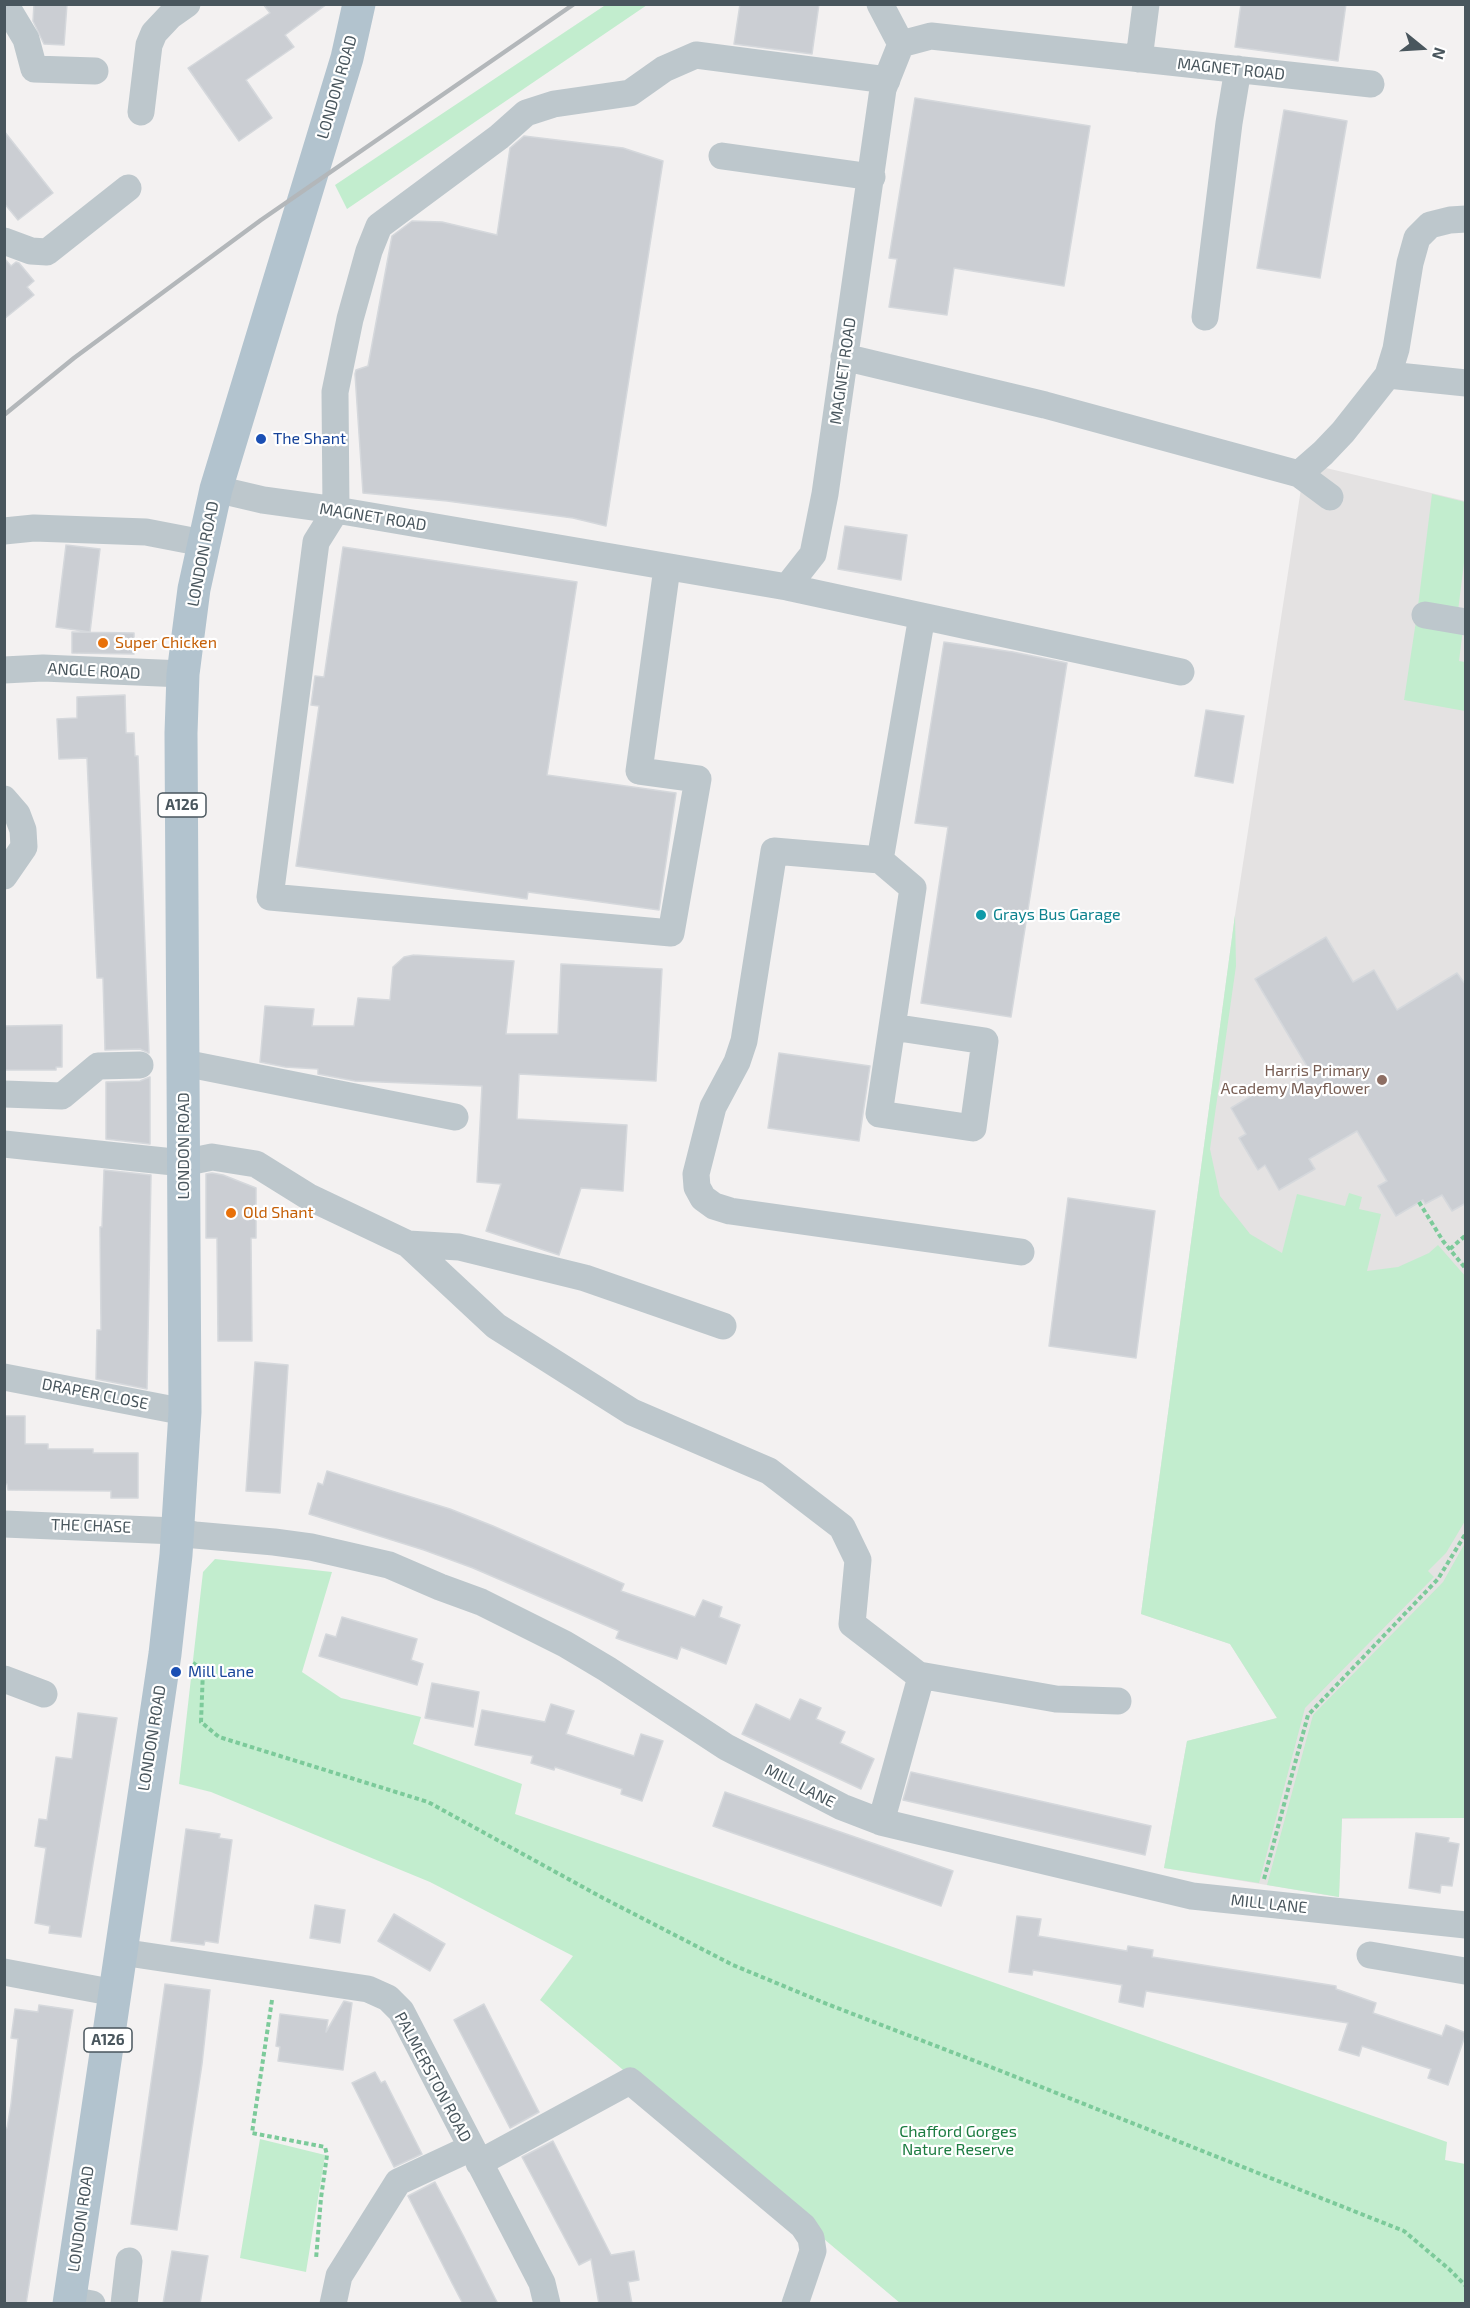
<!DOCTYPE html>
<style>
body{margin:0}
#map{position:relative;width:1470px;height:2308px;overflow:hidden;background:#f3f1f1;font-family:"Exo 2",sans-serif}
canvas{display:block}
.frame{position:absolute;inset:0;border:6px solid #49565d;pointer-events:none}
.north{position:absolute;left:1392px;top:18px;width:60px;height:60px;-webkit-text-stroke:4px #fff;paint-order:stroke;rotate:108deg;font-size:16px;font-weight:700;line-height:24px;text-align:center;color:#49565d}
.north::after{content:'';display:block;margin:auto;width:21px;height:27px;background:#49565d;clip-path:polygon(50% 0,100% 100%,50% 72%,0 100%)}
</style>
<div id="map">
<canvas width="1470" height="2308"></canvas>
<div class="frame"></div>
<div class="north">N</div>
</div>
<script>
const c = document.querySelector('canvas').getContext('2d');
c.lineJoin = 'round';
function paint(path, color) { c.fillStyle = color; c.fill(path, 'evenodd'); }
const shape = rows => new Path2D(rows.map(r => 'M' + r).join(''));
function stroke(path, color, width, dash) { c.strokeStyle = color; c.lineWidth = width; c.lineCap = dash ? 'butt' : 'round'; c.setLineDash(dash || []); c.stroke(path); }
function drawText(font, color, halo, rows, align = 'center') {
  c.font = font + ' "Exo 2",sans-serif'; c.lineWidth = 4.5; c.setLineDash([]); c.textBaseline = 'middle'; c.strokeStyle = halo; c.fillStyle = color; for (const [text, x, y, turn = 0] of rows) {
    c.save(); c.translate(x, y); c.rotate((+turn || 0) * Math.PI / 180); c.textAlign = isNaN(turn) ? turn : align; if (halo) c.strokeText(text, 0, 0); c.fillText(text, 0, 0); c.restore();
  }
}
const education = shape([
 [1305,463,1465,501,1465,1818,1342,1819,1339,1897,1164,1868,1187,1741,1277,1718,1230,1644,1141,1614,1235,915]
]);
const green = shape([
 [607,4,647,5,347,209,335,185],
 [1432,494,1465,502,1465,555,1458,611,1418,606],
 [1416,621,1463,629,1459,661,1465,662,1465,711,1404,700],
 [1235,915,1236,966,1210,1149,1220,1196,1250,1234,1282,1253,1297,1194,1345,1206,1349,1193,1362,1197,1359,1209,1381,1214,1367,1271,1398,1267,1429,1253,1438,1245,1466,1277,1465,1521,1446,1553,1428,1571,1434,1577,1305,1708,1259,1883,1164,1868,1187,1741,1277,1718,1230,1644,1141,1614],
 [1465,1543,1465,1818,1342,1818,1339,1897,1267,1885,1313,1715,1443,1582],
 [215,1559,332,1572,302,1672,341,1698,421,1717,413,1744,522,1784,515,1814,1447,2142,1445,2160,1465,2164,1465,2303,900,2303,540,2000,573,1956,430,1882,211,1792,179,1784,203,1572],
 [260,2139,325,2155,306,2272,240,2258]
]);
const building = shape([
 [34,4,67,4,64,45,44,44,33,21,34,4],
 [263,4,327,4,285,35,294,47,246,80,272,118,239,141,188,68,270,13,263,4],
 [740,4,819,4,812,54,734,44,740,4],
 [1241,4,1346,4,1338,61,1235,47,1241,4],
 [915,98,1090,126,1064,286,954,268,947,315,889,307,897,259,889,258,915,98],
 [1284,110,1347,121,1320,278,1257,268,1284,110],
 [4,131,53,193,18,220,4,203,4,131],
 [524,136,623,148,663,161,606,526,573,518,447,501,363,493,355,374,356,370,368,366,392,236,412,221,442,222,497,235,510,148,524,136],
 [4,258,11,266,16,262,19,263,34,281,27,287,34,295,4,319,4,258],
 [845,526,907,535,901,580,838,569,845,526],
 [66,545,100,549,90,632,56,627,66,545],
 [343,547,577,582,547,775,676,793,659,910,528,892,527,899,296,866,319,706,311,705,315,676,324,677,343,547],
 [72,632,134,633,134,654,72,653,72,632],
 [944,642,1013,652,1067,663,1011,1017,921,1003,948,827,915,823,944,642],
 [125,695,126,733,134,733,135,756,138,756,149,1053,140,1049,105,1050,103,978,97,978,87,758,59,759,57,719,77,718,77,697,125,695],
 [1206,710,1244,716,1233,783,1195,776,1206,710],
 [1326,937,1353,982,1374,970,1397,1010,1457,973,1466,985,1466,1203,1452,1211,1442,1195,1425,1204,1423,1200,1396,1216,1378,1186,1387,1181,1357,1131,1309,1159,1315,1169,1279,1190,1265,1165,1258,1170,1239,1138,1246,1134,1231,1108,1266,1087,1272,1096,1311,1073,1255,979,1326,937],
 [414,955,514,961,506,1034,558,1034,561,964,662,969,656,1081,519,1074,517,1119,627,1125,623,1191,581,1188,559,1255,486,1231,501,1184,477,1182,482,1086,355,1081,318,1074,318,1069,285,1067,260,1062,265,1006,314,1009,312,1026,354,1026,358,998,390,1000,393,967,404,957,414,955],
 [62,1025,62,1067,56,1067,56,1070,4,1070,4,1026,62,1025],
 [779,1053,870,1066,859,1141,768,1128,779,1053],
 [150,1077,150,1144,106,1139,106,1082,140,1081,150,1077],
 [104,1170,151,1175,147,1389,96,1379,97,1330,101,1330,100,1227,102,1227,104,1170],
 [212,1173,223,1175,256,1188,256,1238,251,1238,252,1341,218,1341,217,1238,206,1238,206,1174,212,1173],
 [1068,1198,1155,1211,1136,1358,1049,1346,1068,1198],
 [255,1362,288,1365,280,1493,246,1491,255,1362],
 [4,1416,25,1416,25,1444,48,1444,48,1449,93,1449,93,1453,138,1453,138,1498,111,1498,111,1491,8,1490,7,1484,4,1484,4,1416],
 [327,1471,450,1509,493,1526,624,1584,621,1591,695,1617,703,1600,722,1607,719,1617,740,1625,726,1664,681,1647,677,1659,647,1649,616,1638,619,1631,473,1568,424,1550,309,1514,318,1483,323,1485,327,1471],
 [342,1617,417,1639,411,1660,423,1664,417,1685,319,1656,326,1634,336,1637,342,1617],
 [432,1683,479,1692,473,1727,425,1718,432,1683],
 [800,1699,821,1708,816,1719,845,1732,840,1743,874,1759,861,1789,742,1734,756,1704,790,1720,800,1699],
 [551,1704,574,1711,566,1734,634,1756,641,1734,663,1741,642,1801,621,1794,622,1789,555,1767,554,1770,531,1763,533,1756,475,1745,482,1710,545,1722,551,1704],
 [78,1713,117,1718,81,1937,49,1933,50,1926,35,1923,46,1848,35,1846,39,1819,47,1820,56,1757,72,1759,78,1713],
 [911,1772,1151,1826,1145,1855,903,1800,911,1772],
 [725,1792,953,1871,941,1906,713,1826,725,1792],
 [186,1829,220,1834,219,1838,232,1840,218,1943,205,1941,204,1945,171,1941,186,1829],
 [1416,1833,1449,1838,1448,1842,1459,1844,1452,1886,1441,1885,1440,1893,1409,1888,1416,1833],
 [315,1905,345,1910,340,1943,310,1938,315,1905],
 [394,1914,445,1944,430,1971,378,1941,394,1914],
 [1017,1916,1041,1919,1038,1936,1127,1951,1128,1946,1153,1950,1152,1957,1336,1986,1336,1989,1376,2003,1373,2013,1442,2036,1446,2025,1466,2033,1448,2085,1428,2078,1431,2069,1362,2046,1359,2056,1339,2050,1348,2023,1146,1991,1143,2007,1119,2002,1122,1985,1033,1970,1032,1975,1009,1972,1017,1916],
 [165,1984,210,1990,202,2064,177,2230,131,2224,165,1984],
 [344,2001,352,2003,343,2070,278,2061,280,2047,276,2046,280,2014,328,2020,326,2032,344,2001],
 [484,2004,539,2112,510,2128,454,2020,484,2004],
 [39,2005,73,2010,26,2304,4,2304,4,2127,7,2128,11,2104,18,2039,11,2038,15,2009,38,2012,39,2005],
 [375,2072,381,2083,385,2081,422,2154,394,2167,352,2083,375,2072],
 [553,2141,611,2255,634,2251,639,2280,628,2282,632,2304,599,2304,591,2259,579,2265,522,2157,553,2141],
 [435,2182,464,2237,498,2304,463,2304,452,2283,408,2196,435,2182],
 [172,2251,208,2256,200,2304,163,2304,172,2251]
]);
const path = shape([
 [1419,1202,1443,1241,1466,1269],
 [1450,1249,1466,1235],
 [193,1663,203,1670,201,1722,219,1737,428,1802,603,1898,733,1965,827,2004,1001,2071,1404,2231,1449,2269,1466,2286],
 [1264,1879,1308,1715,1438,1579,1466,1533],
 [272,2000,252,2133,325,2147,327,2155,321,2198,316,2259]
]);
const minor = shape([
 [5,4,26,39,34,69,95,71],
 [880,4,901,44],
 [1139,59,1146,4],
 [141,112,149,45,154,33,170,16,187,4],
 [722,156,872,177],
 [4,241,31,251,47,252,128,188],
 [1205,317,1229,123,1238,69],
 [844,357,1045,405,1299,474,1330,497],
 [1388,375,1466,383],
 [1299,474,1323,453,1343,432,1388,375,1396,349,1410,263,1417,238,1430,225,1450,220,1466,219],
 [216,489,263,500,336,510,787,587,1181,672],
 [4,531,34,528,146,532,203,543],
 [667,568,639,771,698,779,671,933,270,897,316,542,336,510,335,392,350,319,369,251,379,226,499,137,526,113,554,104,630,93,664,69,696,55,887,80],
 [787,587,813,554,825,494,883,89,901,44,931,36,1371,84],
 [1425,615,1466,622],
 [922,616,880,860,774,851,744,1041,737,1062,713,1107,696,1174,697,1187,703,1198,714,1206,730,1211,1021,1252],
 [4,670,43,668,183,674],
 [4,799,17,814,23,830,24,847,4,876],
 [880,860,913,888,892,1027,879,1114,973,1128,985,1041,892,1027],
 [184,1063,455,1117],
 [4,1094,62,1096,98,1066,140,1065],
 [4,1144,183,1163,212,1157,256,1164,309,1197,408,1244,459,1247,585,1278,723,1326],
 [408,1244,496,1326,632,1412,769,1471,842,1527,858,1560,852,1624,921,1677,881,1822],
 [4,1377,185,1412],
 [4,1524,176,1531,195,1535,274,1542,311,1547,389,1565,440,1587,481,1602,565,1644,607,1669,726,1747,842,1807,881,1822,1192,1896,1466,1925],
 [919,1675,1056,1699,1118,1701],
 [4,1679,44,1694],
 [121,1952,368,1989,388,1998,401,2011,542,2283,547,2304],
 [1370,1955,1465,1971],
 [4,1972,115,1993],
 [479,2163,630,2081,803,2226,811,2238,813,2251,795,2304],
 [70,2300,92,2304],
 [124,2304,129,2261],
 [333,2304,339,2276,398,2182,471,2148]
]);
const major = shape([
 [69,2304,165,1654,176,1555,185,1412,181,733,183,674,194,589,216,489,347,58,359,4]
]);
const rail = shape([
 [4,415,74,358,261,220,574,4]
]);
const markers = [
 [261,439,6,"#1a4fb4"],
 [103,643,6,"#e8710a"],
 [981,915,6,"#0f9aa8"],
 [1382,1080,6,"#8d6e63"],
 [231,1213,6,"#e8710a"],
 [176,1672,6,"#1a4fb4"]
];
const shields = [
 [182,805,48],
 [108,2040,48]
];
const shieldNames = [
 ["A126",182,805],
 ["A126",108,2040]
];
const streetNames = [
 ["MAGNET ROAD",1231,69,6],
 ["LONDON ROAD",337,87,-74],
 ["MAGNET ROAD",843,371,-82],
 ["MAGNET ROAD",373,517,9],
 ["LONDON ROAD",203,554,-79],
 ["ANGLE ROAD",94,671,3],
 ["LONDON ROAD",184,1146,-90],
 ["DRAPER CLOSE",95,1394,11],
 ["THE CHASE",91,1526,2],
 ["LONDON ROAD",152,1738,-81],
 ["MILL LANE",800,1786,27],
 ["MILL LANE",1269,1904,6],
 ["PALMERSTON ROAD",433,2077,62],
 ["LONDON ROAD",81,2219,-82]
];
const transitNames = [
 ["The Shant",273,439],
 ["Mill Lane",188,1672]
];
const foodNames = [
 ["Super Chicken",115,643],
 ["Old Shant",243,1213]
];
const cultureNames = [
 ["Grays Bus Garage",993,915]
];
const educationNames = [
 ["Harris Primary",1370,1071],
 ["Academy Mayflower",1370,1089]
];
const parkNames = [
 ["Chafford Gorges",958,2132],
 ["Nature Reserve",958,2150]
];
paint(education, '#e4e2e2');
paint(green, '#c2edce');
paint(building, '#cbced3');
stroke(building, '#d5d8dc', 1.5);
stroke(path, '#7cca9a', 4, [4.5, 3]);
stroke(minor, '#bdc7cc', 27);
stroke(major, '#b2c3ce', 33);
stroke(rail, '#b3b7ba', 4.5);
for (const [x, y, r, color] of markers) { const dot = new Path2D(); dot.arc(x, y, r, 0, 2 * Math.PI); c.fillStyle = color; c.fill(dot); stroke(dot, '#fff', 2); }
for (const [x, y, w] of shields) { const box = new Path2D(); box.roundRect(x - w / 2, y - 12, w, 24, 4.5); c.fillStyle = '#fff'; c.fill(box); stroke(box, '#49565d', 1.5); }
drawText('bold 15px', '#49565d', null, shieldNames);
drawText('16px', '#49565d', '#fff', streetNames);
drawText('16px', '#164399', '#fff', transitNames, 'left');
drawText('16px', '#c56008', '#fff', foodNames, 'left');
drawText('16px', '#0d838f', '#fff', cultureNames, 'left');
drawText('16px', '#785e54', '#fff', educationNames, 'right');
drawText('16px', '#1c7c41', '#fff', parkNames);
</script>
